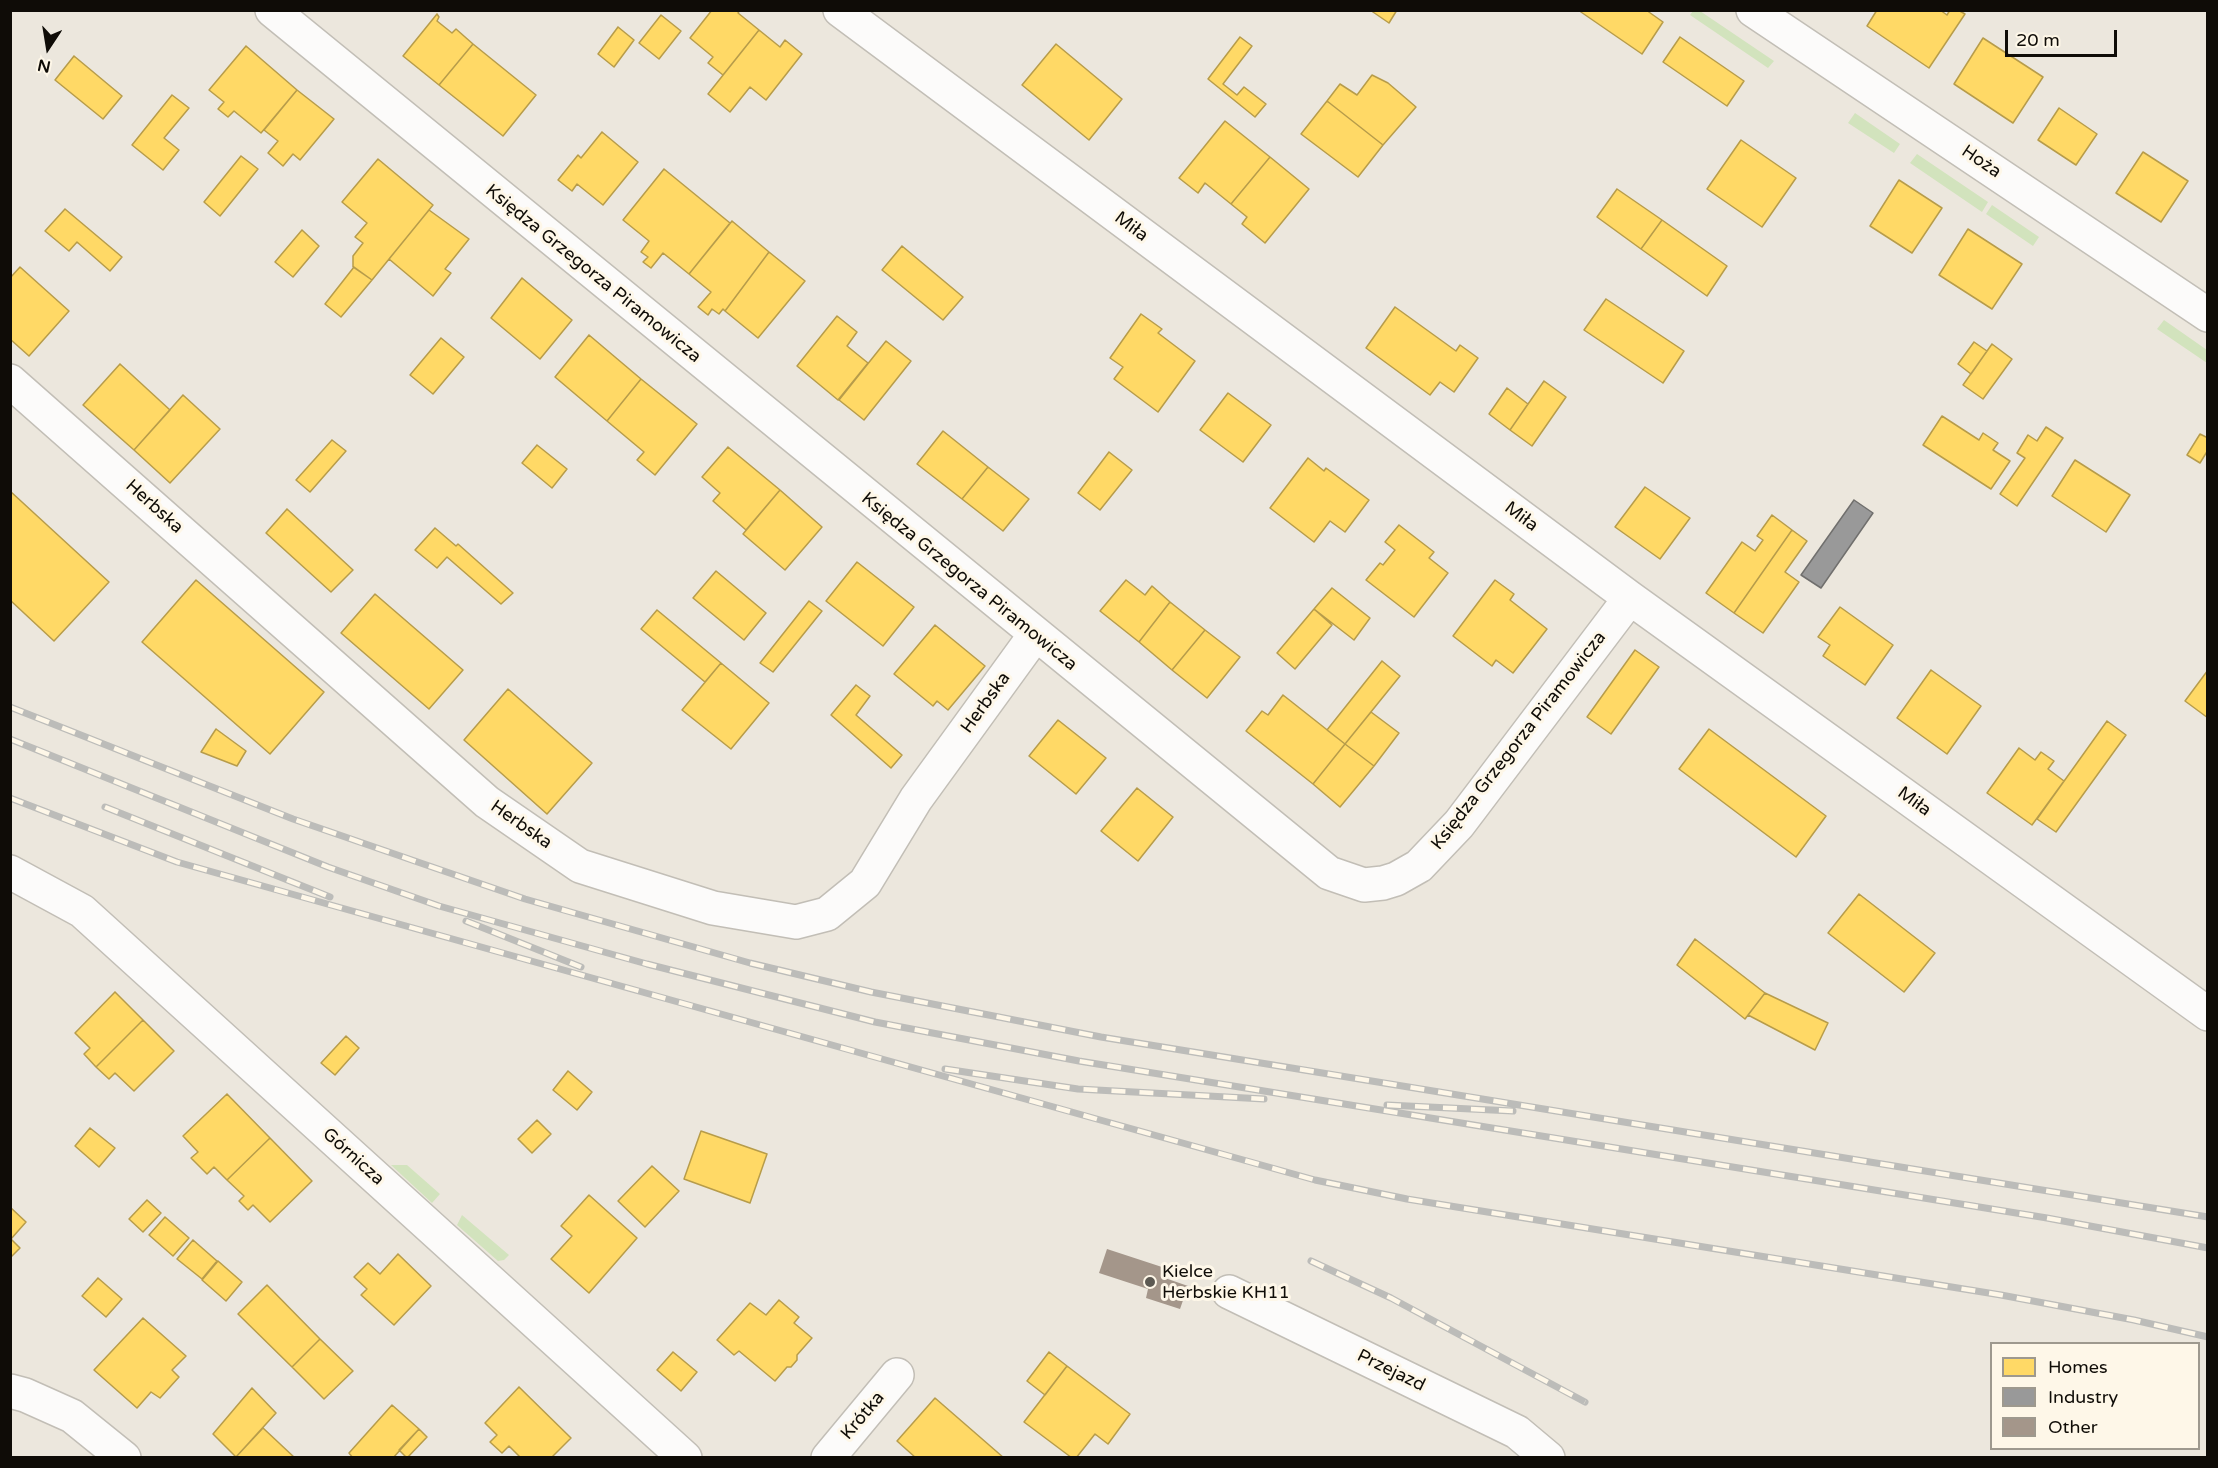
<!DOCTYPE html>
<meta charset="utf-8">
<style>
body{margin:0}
#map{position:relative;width:2218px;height:1468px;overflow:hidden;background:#ece7dd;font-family:"Varela Round",sans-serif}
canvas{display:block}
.frame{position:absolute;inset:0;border:12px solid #0f0c07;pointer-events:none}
.legend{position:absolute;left:1990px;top:1342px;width:210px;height:108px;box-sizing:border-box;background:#fef7e8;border:2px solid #9e998e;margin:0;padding:8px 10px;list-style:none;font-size:18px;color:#0f0c07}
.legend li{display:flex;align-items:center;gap:12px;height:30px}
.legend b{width:30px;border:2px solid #9e998e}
.north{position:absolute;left:18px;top:18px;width:60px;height:60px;-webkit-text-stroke:4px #fef7e8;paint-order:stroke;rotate:192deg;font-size:16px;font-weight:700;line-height:24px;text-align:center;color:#0f0c07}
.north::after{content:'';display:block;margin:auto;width:21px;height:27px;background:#0f0c07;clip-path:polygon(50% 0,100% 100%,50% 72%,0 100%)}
.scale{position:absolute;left:2005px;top:30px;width:112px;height:27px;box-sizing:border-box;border:3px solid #0f0c07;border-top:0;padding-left:8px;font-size:18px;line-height:21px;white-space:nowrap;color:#0f0c07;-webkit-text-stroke:4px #fef7e8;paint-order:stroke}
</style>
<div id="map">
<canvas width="2218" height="1468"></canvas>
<div class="frame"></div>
<ul class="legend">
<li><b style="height:16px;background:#ffd966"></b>Homes</li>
<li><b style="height:16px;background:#999"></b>Industry</li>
<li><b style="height:16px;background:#a4968a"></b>Other</li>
</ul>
<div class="north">N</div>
<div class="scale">20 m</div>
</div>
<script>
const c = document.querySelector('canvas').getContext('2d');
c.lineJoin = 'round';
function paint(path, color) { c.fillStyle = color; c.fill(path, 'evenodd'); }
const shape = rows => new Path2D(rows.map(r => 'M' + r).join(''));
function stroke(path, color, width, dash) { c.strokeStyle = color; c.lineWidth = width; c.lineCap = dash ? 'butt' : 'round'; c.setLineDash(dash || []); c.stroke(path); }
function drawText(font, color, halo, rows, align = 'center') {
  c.font = font + ' "Varela Round",sans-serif'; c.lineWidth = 6; c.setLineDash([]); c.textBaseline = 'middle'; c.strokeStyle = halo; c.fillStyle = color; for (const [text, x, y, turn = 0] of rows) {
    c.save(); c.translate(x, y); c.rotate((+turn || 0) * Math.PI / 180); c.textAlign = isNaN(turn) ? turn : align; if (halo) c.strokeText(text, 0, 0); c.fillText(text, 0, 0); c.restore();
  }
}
const green = shape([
 [1693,11,1700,11,1774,61,1768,68,1690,15],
 [1855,113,1900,144,1894,153,1848,123],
 [1917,154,1988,202,1982,212,1910,163],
 [1992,205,2039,237,2033,246,1986,214],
 [2164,320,2207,350,2207,363,2157,329],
 [391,1165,407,1165,440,1194,432,1203],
 [462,1215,509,1255,504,1260,498,1261,457,1225]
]);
const homes = shape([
 [712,10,740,10,738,13,759,30,723,75,708,63,713,57,690,38,712,10],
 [1370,10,1397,10,1389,23,1370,10],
 [1578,10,1646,10,1663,22,1642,54,1578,10],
 [1877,10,1940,10,1947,15,1950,10,1958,10,1965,14,1929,68,1867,26,1877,10],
 [437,14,439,17,437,21,452,33,456,29,473,44,439,85,403,56,437,14],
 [661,15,681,31,659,59,639,43,661,15],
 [618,27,634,40,614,67,598,54,618,27],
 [759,30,780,47,785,40,802,54,766,100,750,87,730,112,708,94,759,30],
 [1240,37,1252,46,1223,84,1237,95,1244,87,1266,104,1255,117,1208,79,1240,37],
 [1680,37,1744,81,1727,106,1663,62,1680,37],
 [1983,38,2043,77,2013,123,1954,84,1983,38],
 [473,44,536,95,503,136,439,85,473,44],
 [1056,44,1122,99,1089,140,1022,85,1056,44],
 [246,46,297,90,261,133,234,111,228,117,218,109,224,102,209,90,246,46],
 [74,56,122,96,103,119,55,80,74,56],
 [1372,75,1388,83,1416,107,1383,145,1327,101,1340,84,1357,95,1372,75],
 [297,90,334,119,300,160,293,154,283,166,268,153,278,141,264,130,297,90],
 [172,95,189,108,164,138,179,150,163,170,132,145,172,95],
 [1327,101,1383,145,1358,177,1301,134,1327,101],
 [2059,108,2097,134,2076,165,2038,140,2059,108],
 [1225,121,1270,157,1231,204,1205,183,1198,193,1179,178,1225,121],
 [602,132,638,162,603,205,577,184,572,191,558,180,578,155,581,158,602,132],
 [1741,140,1796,178,1762,227,1707,189,1741,140],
 [2143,152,2188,181,2161,222,2116,193,2143,152],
 [241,156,258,169,220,216,204,202,241,156],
 [1270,157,1309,189,1265,243,1242,224,1247,217,1231,204,1270,157],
 [378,159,433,205,372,280,353,267,353,256,363,243,355,237,367,223,342,202,378,159],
 [664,169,730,223,689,274,663,253,651,268,643,262,648,257,641,252,649,241,623,220,664,169],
 [1899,180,1942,208,1912,253,1870,226,1899,180],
 [1617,189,1662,220,1641,249,1597,217,1617,189],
 [65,209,122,257,110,271,77,242,69,251,45,231,65,209],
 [429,210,469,239,445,269,451,273,433,296,389,259,429,210],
 [1662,220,1727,266,1707,296,1641,249,1662,220],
 [732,221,769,252,725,311,723,309,719,314,712,309,708,315,698,307,711,292,689,274,732,221],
 [1968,229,2022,264,1992,309,1939,275,1968,229],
 [302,230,319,246,293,277,275,262,302,230],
 [902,246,963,297,943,320,882,270,902,246],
 [769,252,805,281,758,338,725,311,769,252],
 [20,267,69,311,29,356,10,339,10,278,20,267],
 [354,267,372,280,341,317,325,304,354,267],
 [522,278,572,320,540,359,491,318,522,278],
 [1606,299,1684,351,1663,383,1584,330,1606,299],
 [1395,307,1456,351,1460,345,1478,358,1454,392,1440,382,1430,395,1366,348,1395,307],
 [1141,314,1162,329,1158,333,1195,361,1158,412,1114,379,1123,367,1110,358,1141,314],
 [837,316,857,332,847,346,868,363,838,400,797,366,837,316],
 [589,335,641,379,607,421,555,377,589,335],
 [441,338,464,357,433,394,410,375,441,338],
 [886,341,911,361,864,420,839,400,886,341],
 [1974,342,1987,351,1971,374,1958,364,1974,342],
 [1992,344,2012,359,1983,399,1963,385,1992,344],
 [120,364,170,410,134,450,83,405,120,364],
 [641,379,697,424,655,475,637,460,644,452,607,421,641,379],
 [1544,381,1566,397,1532,446,1510,430,1544,381],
 [1507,388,1528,404,1510,430,1489,414,1507,388],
 [1228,393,1271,425,1243,462,1200,430,1228,393],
 [183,395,220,429,170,483,134,450,183,395],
 [1942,416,1979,440,1983,433,1998,443,1993,450,2010,461,1991,489,1923,445,1942,416],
 [2046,427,2063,438,2017,506,2000,494,2025,458,2017,453,2028,435,2037,441,2046,427],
 [943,431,988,467,962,499,917,464,943,431],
 [2200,434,2208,438,2208,450,2200,463,2187,455,2200,434],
 [332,440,346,451,310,492,296,480,332,440],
 [537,445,567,469,552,488,522,463,537,445],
 [728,447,780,490,746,530,713,501,720,493,702,477,728,447],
 [1109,452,1132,470,1100,510,1078,493,1109,452],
 [1308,458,1324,471,1326,468,1369,500,1345,532,1330,521,1314,542,1270,508,1308,458],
 [2075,460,2130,495,2106,532,2052,496,2075,460],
 [988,467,1029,499,1003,531,962,499,988,467],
 [1645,487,1690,518,1660,559,1615,527,1645,487],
 [780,490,822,527,785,570,743,534,780,490],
 [10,491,109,582,54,641,10,600,10,491],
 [287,509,353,570,331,592,266,533,287,509],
 [1772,515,1792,530,1734,613,1706,593,1742,542,1755,551,1763,540,1757,536,1772,515],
 [1399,525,1434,552,1429,558,1448,573,1414,617,1366,580,1380,563,1383,565,1395,550,1385,542,1399,525],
 [435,528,456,546,458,544,513,593,501,604,447,557,437,568,415,550,435,528],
 [1792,530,1807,541,1785,572,1799,582,1763,633,1734,613,1792,530],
 [857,562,914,607,883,646,826,601,857,562],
 [716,571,766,613,744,640,693,598,716,571],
 [196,580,324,692,270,754,142,642,196,580],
 [1126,580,1145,595,1152,586,1170,602,1139,642,1100,611,1126,580],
 [1495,580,1514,594,1510,600,1547,629,1513,673,1496,660,1492,666,1453,636,1495,580],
 [1332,588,1370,618,1354,640,1314,609,1332,588],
 [375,594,463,670,429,709,341,633,375,594],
 [809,601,822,611,773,672,760,663,809,601],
 [1170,602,1205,630,1172,670,1139,642,1170,602],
 [1840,607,1893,645,1865,685,1823,656,1830,645,1818,637,1840,607],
 [1314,609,1332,625,1295,669,1277,653,1314,609],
 [657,610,721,663,705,682,641,629,657,610],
 [935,625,985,666,948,710,937,701,933,706,894,674,935,625],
 [1205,630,1240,657,1207,698,1172,670,1205,630],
 [1635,650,1659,667,1611,734,1587,717,1635,650],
 [1382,661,1400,676,1345,744,1327,730,1382,661],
 [721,663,769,703,731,749,682,710,721,663],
 [1931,670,1981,706,1947,754,1897,718,1931,670],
 [2208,670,2208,718,2185,701,2208,670],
 [856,685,870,696,856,715,902,755,891,768,831,715,856,685],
 [508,689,592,763,547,814,464,740,508,689],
 [1283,695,1345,744,1313,784,1246,731,1262,711,1268,715,1283,695],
 [1371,712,1399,733,1374,766,1345,744,1371,712],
 [1058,720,1106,758,1076,794,1029,756,1058,720],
 [2107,721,2126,735,2056,832,2037,819,2107,721],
 [216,729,246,751,237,766,201,752,216,729],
 [1709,729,1826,816,1796,857,1679,769,1709,729],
 [1345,744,1374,766,1340,807,1313,784,1345,744],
 [2019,748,2035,760,2041,752,2054,761,2048,769,2064,781,2032,825,1987,793,2019,748],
 [1137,788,1173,817,1138,861,1101,831,1137,788],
 [1859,894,1935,953,1904,992,1828,933,1859,894],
 [1695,939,1765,993,1745,1019,1677,965,1695,939],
 [115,992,143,1020,96,1067,84,1054,90,1048,75,1033,115,992],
 [1765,993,1828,1023,1815,1050,1748,1015,1765,993],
 [143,1020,174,1051,134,1091,115,1073,109,1079,96,1067,143,1020],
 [346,1036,359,1048,335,1075,321,1063,346,1036],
 [568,1071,592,1092,577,1110,553,1090,568,1071],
 [227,1094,270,1138,227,1180,214,1167,207,1174,191,1158,198,1152,183,1136,227,1094],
 [537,1120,551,1134,532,1153,518,1139,537,1120],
 [90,1128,115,1148,99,1167,75,1146,90,1128],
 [701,1131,767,1154,750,1203,684,1179,701,1131],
 [270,1138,312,1181,270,1222,253,1205,248,1210,239,1201,244,1196,227,1180,270,1138],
 [652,1166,679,1191,645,1227,618,1201,652,1166],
 [589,1195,637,1238,589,1293,551,1259,572,1236,561,1226,589,1195],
 [147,1200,161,1213,143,1232,129,1219,147,1200],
 [10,1207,26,1222,11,1239,20,1248,10,1258,10,1207],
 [165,1217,189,1238,173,1256,149,1235,165,1217],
 [193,1240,217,1261,202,1279,177,1259,193,1240],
 [398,1254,431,1286,394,1325,361,1295,367,1289,354,1277,368,1263,380,1274,398,1254],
 [218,1261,242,1282,226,1301,202,1280,218,1261],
 [98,1278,122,1299,106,1317,82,1296,98,1278],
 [267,1285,320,1339,292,1367,238,1314,267,1285],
 [779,1300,799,1317,794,1323,812,1338,797,1355,797,1360,791,1367,787,1367,775,1381,739,1351,734,1355,717,1340,750,1303,766,1315,779,1300],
 [143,1318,186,1356,172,1370,179,1377,160,1398,151,1392,137,1408,94,1370,143,1318],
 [320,1339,353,1371,324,1399,292,1367,320,1339],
 [673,1352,697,1372,681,1391,657,1370,673,1352],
 [1049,1352,1067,1366,1045,1395,1027,1381,1049,1352],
 [1067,1366,1130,1414,1108,1444,1095,1434,1076,1458,1072,1458,1024,1422,1067,1366],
 [519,1387,571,1438,551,1458,521,1458,509,1446,502,1453,490,1442,497,1435,485,1423,519,1387],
 [252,1388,276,1413,236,1457,213,1434,252,1388],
 [935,1398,1004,1458,916,1458,897,1441,935,1398],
 [392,1405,419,1429,393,1458,353,1458,349,1453,392,1405],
 [263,1428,295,1458,235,1458,263,1428],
 [419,1429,427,1437,407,1458,399,1450,419,1429]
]);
const industry = shape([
 [1854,500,1873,513,1821,588,1801,575,1854,500]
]);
const building = shape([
 [1107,1249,1165,1268,1162,1277,1188,1286,1180,1309,1146,1298,1148,1289,1099,1273]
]);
const minor = shape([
 [272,10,1329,873,1364,885,1383,883,1396,879,1419,866,1459,824,1630,598],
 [840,10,1630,598,2208,1014],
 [1753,10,2208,315],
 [10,381,487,802,580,866,713,908,796,922,827,914,865,883,916,799,1035,635],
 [10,872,82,911,685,1458],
 [1229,1292,1517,1432,1548,1458],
 [10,1391,25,1395,72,1416,124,1458],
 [828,1458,897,1375]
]);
const rail = shape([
 [10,707,293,819,525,899,750,963,871,992,1101,1037,2208,1217],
 [10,739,328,867,439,906,647,964,875,1022,1079,1061,2047,1218,2208,1248],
 [10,798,177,862,1315,1180,1407,1199,2001,1295,2134,1320,2208,1337],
 [105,807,330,897],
 [466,921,581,967],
 [945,1069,1078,1089,1264,1099],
 [1387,1105,1513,1111],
 [1311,1261,1391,1298,1585,1402]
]);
const markers = [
 [1150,1282,6,"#5c5952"]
];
const streetNames = [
 ["Hoża",1981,162,34],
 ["Miła",1131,227,37],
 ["Księdza Grzegorza Piramowicza",593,274,39],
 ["Herbska",154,507,42],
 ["Miła",1521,517,37],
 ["Księdza Grzegorza Piramowicza",969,582,39],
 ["Herbska",986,703,-54],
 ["Księdza Grzegorza Piramowicza",1519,741,-52],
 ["Miła",1914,802,36],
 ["Herbska",521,825,35],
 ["Górnicza",353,1157,42],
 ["Przejazd",1391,1371,26],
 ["Krótka",863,1416,-50]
];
const poiNames = [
 ["Kielce",1162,1272],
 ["Herbskie KH11",1162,1293]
];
paint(green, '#d2e3bd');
paint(homes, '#ffd966');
stroke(homes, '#b79c4a', 1.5);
paint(industry, '#999');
stroke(industry, '#706f6d', 1.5);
paint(building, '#a4968a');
stroke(minor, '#c2beb6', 36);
stroke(minor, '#fcfbfa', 33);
stroke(rail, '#bcbcb9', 7);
stroke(rail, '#fef7e8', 4.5, [14]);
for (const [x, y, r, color] of markers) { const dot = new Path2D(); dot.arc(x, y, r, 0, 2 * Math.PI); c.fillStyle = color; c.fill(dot); stroke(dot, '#fef7e8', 2); }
drawText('18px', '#0f0c07', '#fef7e8', streetNames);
drawText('18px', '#0f0c07', '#fef7e8', poiNames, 'left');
</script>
